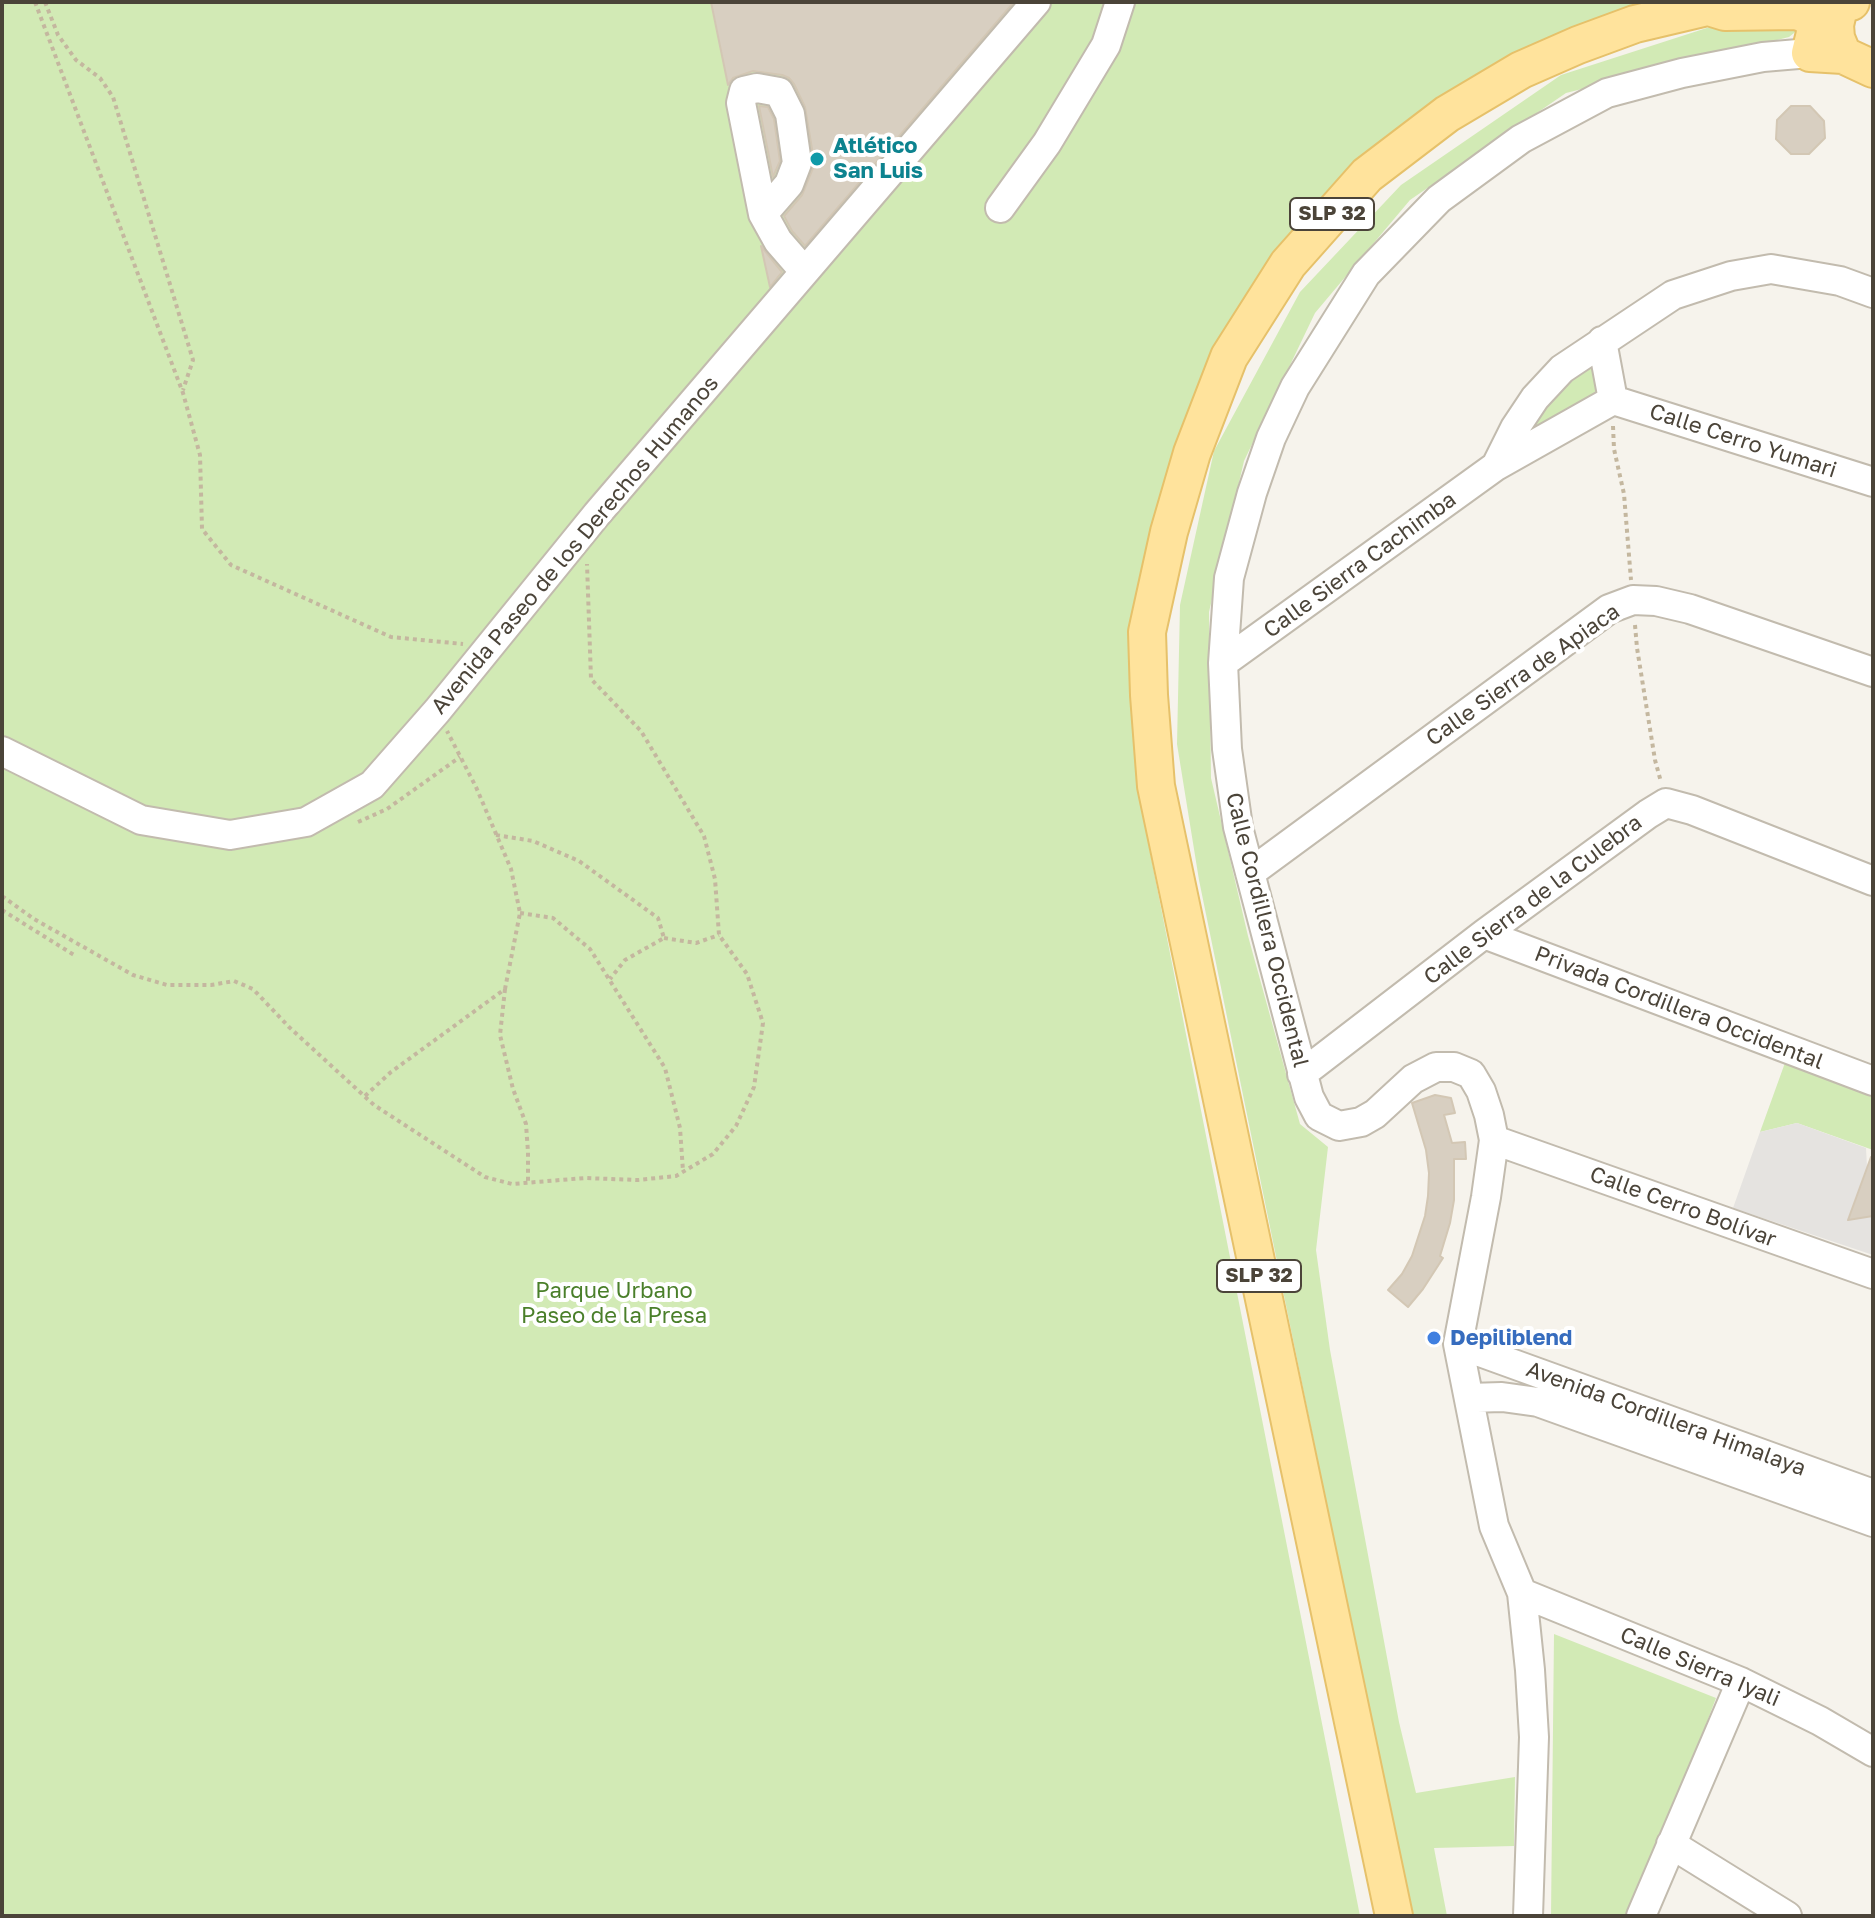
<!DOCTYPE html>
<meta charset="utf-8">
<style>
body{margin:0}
#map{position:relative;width:1875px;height:1918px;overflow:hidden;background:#f6f3ec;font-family:"Golos Text",sans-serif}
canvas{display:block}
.frame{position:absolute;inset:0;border:4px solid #4b4439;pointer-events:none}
</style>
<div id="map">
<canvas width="1875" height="1918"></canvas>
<div class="frame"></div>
</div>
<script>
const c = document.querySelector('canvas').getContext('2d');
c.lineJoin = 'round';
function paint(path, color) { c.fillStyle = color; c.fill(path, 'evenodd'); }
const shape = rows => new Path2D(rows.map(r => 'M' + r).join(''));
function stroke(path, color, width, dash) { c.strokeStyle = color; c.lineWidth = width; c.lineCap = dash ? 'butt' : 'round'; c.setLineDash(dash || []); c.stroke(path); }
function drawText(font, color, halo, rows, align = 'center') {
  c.font = font + ' "Golos Text",sans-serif'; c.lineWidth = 8; c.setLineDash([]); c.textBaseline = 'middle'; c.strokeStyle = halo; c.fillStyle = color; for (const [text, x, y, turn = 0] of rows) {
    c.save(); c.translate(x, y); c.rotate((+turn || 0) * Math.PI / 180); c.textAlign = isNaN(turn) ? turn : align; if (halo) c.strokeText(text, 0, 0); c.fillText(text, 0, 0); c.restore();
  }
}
const green = shape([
 [2,2,1687,2,1527,53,1463,82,1371,148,1238,309,1210,353,1173,457,1137,786,1360,1916,2,1916],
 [1716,25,1804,25,1789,37,1566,93,1410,200,1315,313,1244,461,1209,612,1211,778,1248,936,1300,1124,1328,1147,1316,1250,1330,1350,1399,1722,1416,1793,1515,1777,1514,1846,1434,1848,1447,1916,1411,1916,1199,880,1177,744,1180,605,1214,451,1300,292,1401,185,1561,75],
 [1594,359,1602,397,1518,446,1555,388],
 [1786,1060,1873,1092,1873,1150,1797,1123,1760,1132],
 [1554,1634,1716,1698,1634,1916,1551,1916]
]);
const parking = shape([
 [1797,1123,1866,1148,1867,1167,1848,1219,1871,1217,1873,1255,1733,1208,1760,1132]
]);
const building = shape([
 [711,2,1014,2,805,246,792,231,784,216,802,195,813,168,814,161,805,107,794,84,789,78,782,75,753,71,733,78,728,85,711,2],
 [759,106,768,107,774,119,780,161,773,177,759,106],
 [1791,106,1810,106,1824,121,1825,138,1809,154,1791,154,1776,139,1777,120,1791,106],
 [761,246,782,272,770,287,761,246],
 [1435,1095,1451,1098,1455,1113,1444,1115,1452,1143,1465,1142,1466,1159,1454,1159,1454,1200,1450,1223,1440,1256,1443,1258,1423,1289,1408,1307,1388,1290,1402,1274,1412,1256,1425,1216,1428,1196,1429,1173,1426,1150,1412,1103,1435,1095],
 [1871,1157,1873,1157,1873,1216,1848,1220,1871,1157]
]);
const path = shape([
 [35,2,183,393,200,455,202,529,231,565,391,637,463,644],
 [45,2,58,35,76,60,100,78,113,97,193,360,183,390],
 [1613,426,1614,449,1624,494,1631,580],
 [1635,625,1637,648,1655,760,1661,782],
 [358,822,387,809,460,757],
 [496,835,533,841,579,861,658,918,664,938,625,960,610,979],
 [2,896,34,919,133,975,167,985,211,985,234,981,253,989,289,1027,374,1105,485,1177,512,1184,585,1178,638,1180,676,1176,713,1154,736,1126,754,1087,763,1023,747,974,719,935,715,879,704,836,641,731,591,679,587,564],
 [2,910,74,955],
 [520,913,553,918,590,949,665,1068,680,1128,683,1171],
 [664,938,696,943,719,935],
 [505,989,500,1035,513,1089,526,1124,528,1152,528,1182],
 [365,1096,391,1072,505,989,520,913,511,869,476,787,447,731]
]);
const minor = shape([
 [1000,208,1047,143,1106,45,1120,2],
 [763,214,789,184,797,163,790,114,779,92,757,88,744,91,741,103,763,214,778,241,804,271],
 [1602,341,1613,400],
 [1613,400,1873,482],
 [1496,466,1515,428,1535,398,1562,369,1673,295,1731,276,1771,269,1840,281,1873,293],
 [1223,663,1496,466,1613,400],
 [2,751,141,820,230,835,306,822,372,785,437,711,597,514,1036,2],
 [1250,873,1609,609,1633,600,1656,601,1690,609,1873,672],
 [1484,934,1873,1081],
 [1302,1074,1484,934,1648,814,1666,803,1692,810,1873,881],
 [1494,1140,1873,1274],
 [1458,1344,1873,1494],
 [1469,1398,1502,1397,1538,1402,1873,1522],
 [1522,1593,1741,1682,1820,1721,1873,1752],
 [1671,1844,1787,1916],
 [1528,1916,1534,1737,1530,1670,1522,1593,1494,1526,1458,1344,1486,1197,1494,1140,1489,1115,1481,1091,1471,1074,1454,1067,1436,1067,1413,1079,1375,1114,1361,1122,1339,1126,1319,1116,1309,1097,1238,827,1227,749,1223,663,1229,578,1252,493,1271,438,1295,387,1366,274,1439,199,1521,139,1607,93,1682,73,1763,57,1810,53],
 [1641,1916,1741,1682]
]);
const major = shape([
 [1712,8,1725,12,1796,11,1808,15,1814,23,1815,33,1810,53,1843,55,1873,69],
 [1843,55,1836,38,1835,25,1838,12,1845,3,1851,2],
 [1394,1916,1156,786,1149,695,1147,632,1169,532,1192,453,1229,357,1288,264,1367,175,1447,114,1521,70,1578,45,1635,24,1707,7,1735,2]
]);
const markers = [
 [817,159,8,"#0f9aa8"],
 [1434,1338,8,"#3f7fe0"]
];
const shields = [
 [1332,214,84],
 [1259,1276,84]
];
const shieldNames = [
 ["SLP 32",1332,214],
 ["SLP 32",1259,1276]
];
const cultureNames = [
 ["Atlético",833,146],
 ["San Luis",833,171]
];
const streetNames = [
 ["Calle Cerro Yumari",1743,441,18],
 ["Avenida Paseo de los Derechos Humanos",575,545,-50],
 ["Calle Sierra Cachimba",1360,565,-36],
 ["Calle Sierra de Apiaca",1523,675,-35],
 ["Calle Sierra de la Culebra",1533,900,-37],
 ["Calle Cordillera Occidental",1267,930,76],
 ["Privada Cordillera Occidental",1679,1008,21],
 ["Calle Cerro Bolívar",1683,1207,20],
 ["Avenida Cordillera Himalaya",1666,1419,20],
 ["Calle Sierra Iyali",1700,1667,23]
];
const parkNames = [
 ["Parque Urbano",614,1291],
 ["Paseo de la Presa",614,1316]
];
const shopNames = [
 ["Depiliblend",1450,1338]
];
paint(green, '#d2eab5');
paint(parking, '#e5e3e0');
paint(building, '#d8cfc1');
stroke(building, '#d3c7b4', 2);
stroke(minor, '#c2bbae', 32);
stroke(major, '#e6c16a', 40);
stroke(path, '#c4b79f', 4, [4, 4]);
stroke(minor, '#fff', 28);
stroke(major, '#ffe39c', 36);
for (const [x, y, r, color] of markers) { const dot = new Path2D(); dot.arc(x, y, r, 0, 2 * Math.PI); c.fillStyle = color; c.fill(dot); stroke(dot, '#fff', 3); }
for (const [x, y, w] of shields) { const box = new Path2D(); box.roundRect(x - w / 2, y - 16, w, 32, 6); c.fillStyle = '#fff'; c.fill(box); stroke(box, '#4b4439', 2); }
drawText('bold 20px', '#4b4439', null, shieldNames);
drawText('bold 22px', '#0d838f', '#fff', cultureNames, 'left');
drawText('22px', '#4b4439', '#fff', streetNames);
drawText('22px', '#4a7f2a', '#fff', parkNames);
drawText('bold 22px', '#366cbe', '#fff', shopNames, 'left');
</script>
